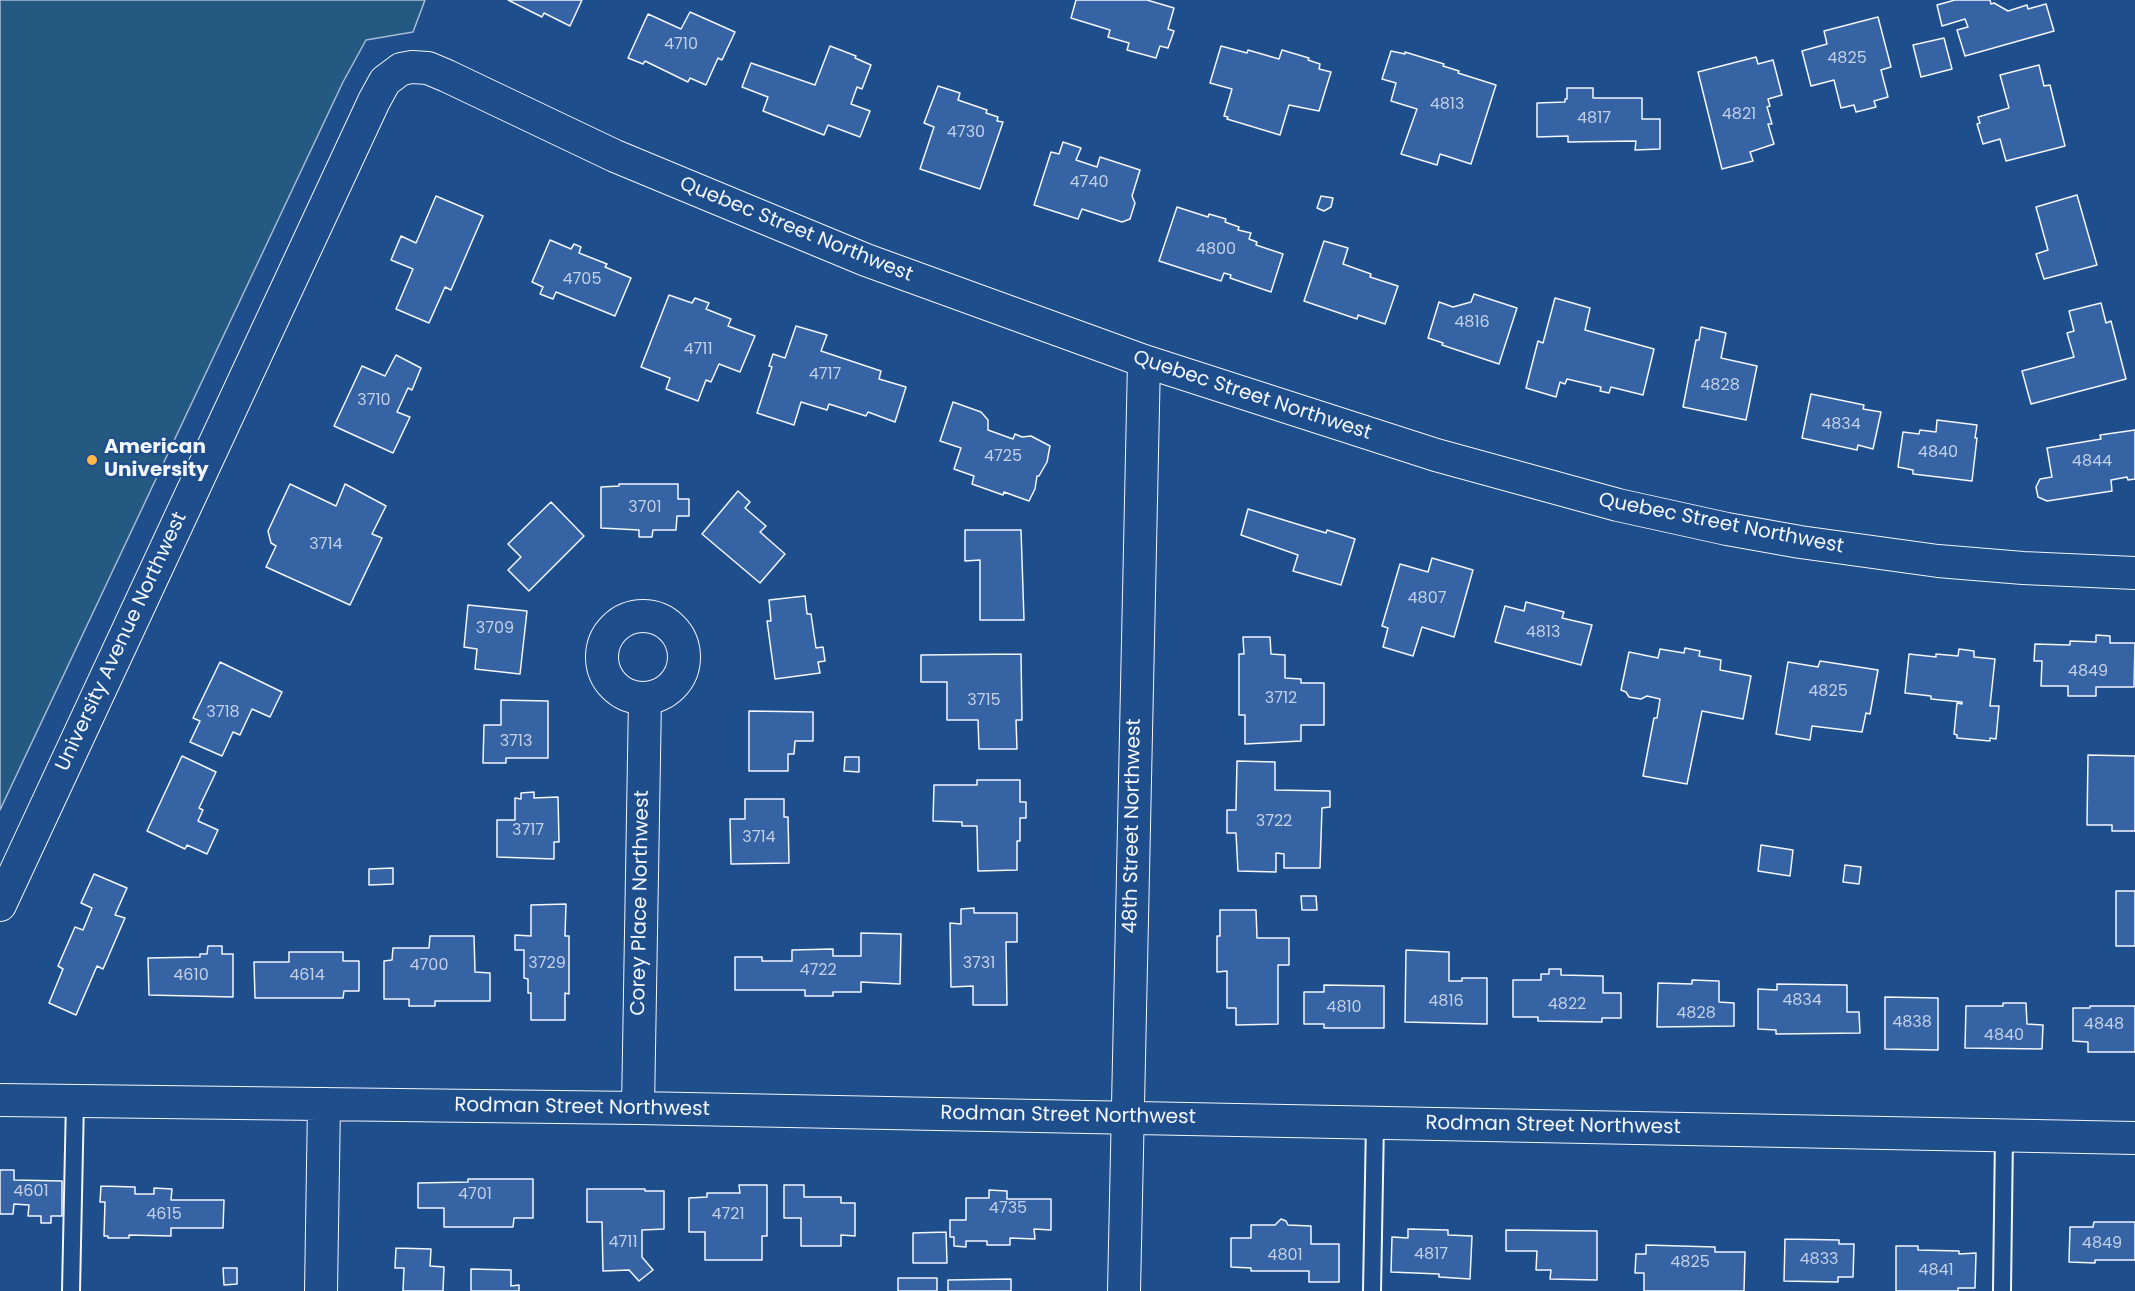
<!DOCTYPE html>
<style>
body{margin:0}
canvas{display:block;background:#1f4e8c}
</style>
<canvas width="2135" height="1291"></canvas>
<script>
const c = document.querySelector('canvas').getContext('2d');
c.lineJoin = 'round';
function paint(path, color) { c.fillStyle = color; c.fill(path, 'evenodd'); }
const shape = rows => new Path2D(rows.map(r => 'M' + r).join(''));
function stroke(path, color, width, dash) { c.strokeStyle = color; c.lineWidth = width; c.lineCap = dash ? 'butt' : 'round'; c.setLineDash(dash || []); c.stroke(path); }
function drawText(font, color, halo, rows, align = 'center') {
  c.font = font + ' Poppins,sans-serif'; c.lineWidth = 4.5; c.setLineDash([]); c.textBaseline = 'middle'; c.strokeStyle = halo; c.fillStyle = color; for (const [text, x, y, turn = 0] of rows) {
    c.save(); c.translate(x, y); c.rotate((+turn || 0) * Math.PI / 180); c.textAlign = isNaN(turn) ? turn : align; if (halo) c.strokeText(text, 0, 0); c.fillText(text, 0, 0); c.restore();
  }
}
const green = shape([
 [0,0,425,0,413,32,366,40,343,82,0,810,0,0]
]);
const building = shape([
 [508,0,582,0,570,26,544,13,542,17,508,0],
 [1076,0,1147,0,1174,8,1168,29,1174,31,1168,48,1160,46,1156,58,1127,50,1129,43,1108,37,1110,30,1071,18,1076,0],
 [1955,0,1990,0,1991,4,1994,3,2008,11,2027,5,2028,9,2046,4,2054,31,1965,56,1957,30,1968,27,1965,19,1942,26,1937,5,1955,0],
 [690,12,735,32,722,60,718,58,706,85,690,78,688,82,645,61,643,64,628,58,648,14,681,29,690,12],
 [1878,17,1891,67,1881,70,1888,97,1874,101,1876,107,1856,112,1854,105,1841,108,1834,80,1811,86,1802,51,1827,44,1824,31,1878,17],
 [1944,38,1952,69,1921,77,1913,45,1944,38],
 [830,46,856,56,855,58,871,65,862,89,857,87,851,104,870,111,860,137,828,125,824,135,763,111,768,97,742,87,751,63,815,85,830,46],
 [1221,46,1247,53,1248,50,1279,59,1282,50,1309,58,1308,60,1320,64,1319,69,1331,72,1319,111,1289,105,1280,135,1227,119,1228,117,1224,116,1232,89,1210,83,1221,46],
 [1391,51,1405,54,1405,52,1444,64,1443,66,1459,71,1458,73,1496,85,1471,164,1440,154,1437,165,1401,154,1417,109,1391,101,1396,83,1382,79,1391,51],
 [1756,57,1758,64,1773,60,1782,95,1768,99,1770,106,1767,107,1772,124,1768,124,1774,144,1750,152,1753,161,1722,169,1698,72,1756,57],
 [2039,65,2044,86,2050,85,2065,146,2006,161,2000,139,1983,144,1977,124,1980,123,1978,117,2009,108,2000,75,2039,65],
 [938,86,960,93,958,100,987,110,986,113,998,117,997,121,1003,122,980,189,920,169,934,127,924,123,938,86],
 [1567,88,1593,88,1593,98,1642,98,1642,119,1660,119,1660,149,1635,150,1636,141,1568,142,1568,136,1537,137,1537,103,1565,102,1565,99,1567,99,1567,88],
 [1063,142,1081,148,1076,160,1097,167,1100,157,1140,170,1132,196,1135,203,1130,219,1122,222,1082,209,1078,219,1034,205,1051,152,1059,154,1063,142],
 [2077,195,2097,265,2044,279,2036,254,2048,250,2036,207,2077,195],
 [436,196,483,216,451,290,445,287,429,323,396,309,413,269,391,260,401,236,416,243,436,196],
 [1321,196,1333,198,1331,207,1324,211,1317,208,1321,196],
 [1177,207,1208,217,1209,214,1226,219,1225,222,1239,227,1238,230,1251,233,1249,239,1257,242,1256,245,1283,254,1271,292,1230,278,1231,275,1224,273,1221,281,1159,261,1177,207],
 [550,240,571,249,574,244,581,247,579,253,607,264,605,267,631,278,615,316,556,292,553,299,540,294,543,287,532,282,550,240],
 [1324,241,1348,248,1343,264,1371,274,1370,277,1398,286,1385,324,1358,315,1357,319,1304,301,1324,241],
 [1474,294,1517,308,1499,364,1442,345,1443,343,1428,338,1439,302,1453,307,1471,302,1474,294],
 [669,295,692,303,695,298,709,303,706,309,731,319,728,326,755,336,740,372,719,364,711,382,706,380,698,401,666,389,670,378,641,367,669,295],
 [1555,298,1590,308,1585,330,1654,349,1643,395,1611,387,1609,393,1600,391,1601,387,1567,379,1565,384,1560,382,1556,397,1526,388,1538,341,1543,343,1555,298],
 [2101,303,2106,323,2111,321,2126,379,2031,404,2022,371,2074,357,2067,333,2074,331,2069,311,2101,303],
 [796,326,827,335,821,351,881,371,879,379,906,387,895,422,868,412,866,416,829,404,827,410,801,402,794,425,757,413,772,367,769,366,773,354,785,358,796,326],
 [1701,327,1726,333,1721,358,1757,366,1746,420,1683,407,1696,340,1699,340,1701,327],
 [396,355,421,368,412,390,408,388,397,412,410,417,393,453,334,426,362,366,385,376,396,355],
 [1811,394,1864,405,1863,409,1881,412,1873,449,1858,445,1857,450,1802,438,1811,394],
 [953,402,981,412,988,420,988,430,1013,439,1015,434,1022,437,1031,436,1050,446,1047,462,1039,476,1037,476,1035,489,1029,501,1004,492,1003,495,972,484,974,476,954,469,961,448,940,441,953,402],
 [1937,420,1977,425,1975,438,1977,438,1972,481,1913,474,1913,470,1898,467,1903,432,1919,434,1920,430,1936,432,1937,420],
 [2135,430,2135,479,2128,480,2127,477,2111,480,2112,491,2047,501,2038,497,2036,487,2040,479,2052,477,2047,448,2101,439,2100,435,2135,430],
 [290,484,336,506,345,484,386,506,372,534,382,538,350,605,266,567,276,546,271,543,268,531,290,484],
 [619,484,678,484,678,499,689,499,689,516,677,516,676,530,653,530,652,537,639,537,639,530,601,528,601,487,619,486,619,484],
 [738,491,750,502,745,508,766,526,760,532,785,554,760,583,702,534,738,491],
 [551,502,584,536,529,591,508,570,521,557,508,544,551,502],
 [1248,509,1326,533,1327,530,1355,539,1341,585,1293,571,1298,555,1241,535,1248,509],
 [965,530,1021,530,1024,620,980,620,980,560,965,561,965,530],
 [1432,558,1473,570,1454,637,1422,627,1413,656,1383,647,1388,628,1382,626,1400,564,1428,572,1432,558],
 [805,596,807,614,811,614,816,648,823,647,825,661,818,662,820,673,775,679,767,621,771,621,769,600,805,596],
 [1526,602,1564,612,1562,618,1592,625,1581,665,1495,642,1505,606,1524,611,1526,602],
 [468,605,527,611,520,674,475,669,477,649,464,647,468,605],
 [2096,635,2110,636,2110,643,2135,643,2134,687,2096,687,2096,696,2068,696,2068,686,2041,686,2042,661,2034,661,2035,644,2070,645,2070,641,2096,642,2096,635],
 [1243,637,1270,637,1271,654,1285,655,1285,678,1301,679,1301,683,1324,683,1324,725,1301,725,1301,741,1245,744,1245,715,1239,715,1239,654,1244,654,1243,637],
 [1685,648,1700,651,1699,656,1721,660,1720,670,1751,676,1743,719,1702,711,1687,784,1643,776,1654,718,1657,718,1660,699,1647,696,1641,699,1629,697,1626,692,1621,690,1629,652,1658,658,1660,649,1684,653,1685,648],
 [1959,649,1974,651,1974,657,1995,659,1990,706,1999,706,1996,739,1990,738,1990,741,1957,738,1957,735,1954,734,1957,703,1962,704,1962,702,1931,699,1931,696,1905,693,1909,654,1936,657,1936,654,1958,656,1959,649],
 [1021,654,1022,720,1016,720,1017,749,979,749,978,720,947,720,947,682,921,682,921,655,1021,654],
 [1820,661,1878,670,1870,714,1866,713,1862,732,1812,726,1810,740,1776,734,1788,662,1818,667,1820,661],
 [220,662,282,692,270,717,252,709,240,735,233,732,222,756,190,742,200,721,193,718,220,662],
 [501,700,548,701,548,758,506,758,506,763,483,763,484,725,501,725,501,700],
 [749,711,813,712,813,741,795,741,794,754,788,754,788,771,749,771,749,711],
 [2088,755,2135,756,2135,831,2112,831,2112,825,2087,825,2088,755],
 [182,756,216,772,199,808,203,810,198,821,218,830,207,854,187,845,185,849,147,831,182,756],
 [845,757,859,757,859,772,844,771,845,757],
 [1237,761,1275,762,1275,790,1330,791,1330,807,1322,808,1320,868,1284,868,1284,854,1276,853,1276,872,1238,871,1236,833,1227,833,1227,810,1236,810,1237,761],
 [977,780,1020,780,1020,802,1026,802,1026,818,1020,818,1020,841,1017,841,1017,870,978,871,977,826,962,826,962,822,933,821,934,785,977,785,977,780],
 [534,792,534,798,558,797,559,842,554,842,554,859,497,857,497,820,515,820,515,798,521,799,521,793,534,792],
 [745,799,784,799,784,817,788,817,789,863,731,864,730,819,745,819,745,799],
 [1761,845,1793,850,1790,876,1758,871,1761,845],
 [1845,865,1861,867,1859,884,1843,882,1845,865],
 [393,868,393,884,369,885,369,869,393,868],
 [94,874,127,888,115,915,125,918,103,969,97,966,76,1015,49,1003,63,969,58,966,75,927,83,930,92,908,81,903,94,874],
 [2116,891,2135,891,2135,946,2116,946,2116,891],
 [1301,896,1316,896,1317,910,1302,910,1301,896],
 [566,904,565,936,569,936,569,994,565,993,565,1020,531,1020,531,993,528,993,528,979,524,978,524,950,515,950,515,935,531,936,531,905,566,904],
 [974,908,974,913,1017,913,1017,942,1006,942,1007,1005,973,1005,973,986,951,987,950,923,961,924,961,909,974,908],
 [1220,910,1256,910,1257,938,1289,938,1289,965,1278,965,1278,1024,1236,1025,1236,1008,1227,1008,1227,971,1217,972,1217,936,1220,936,1220,910],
 [861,933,901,934,900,984,861,982,861,992,833,992,833,996,805,996,805,990,735,990,735,957,762,957,762,961,792,961,792,950,833,949,833,956,861,956,861,933],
 [430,936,474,936,475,972,490,973,490,1001,435,1001,435,1006,409,1006,409,999,384,999,384,961,392,960,393,948,429,948,430,936],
 [208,946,222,946,222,954,233,954,233,997,149,995,148,958,200,957,200,954,207,954,208,946],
 [1406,950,1449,952,1449,981,1462,981,1462,978,1487,978,1487,1024,1405,1022,1406,950],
 [289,952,343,952,343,961,359,961,359,991,344,991,343,998,255,998,254,962,289,962,289,952],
 [1549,969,1561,969,1561,975,1603,976,1603,993,1621,993,1621,1018,1602,1018,1602,1022,1538,1021,1538,1017,1513,1017,1513,980,1541,980,1541,974,1549,974,1549,969],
 [1692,980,1719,981,1719,1002,1734,1003,1734,1026,1657,1027,1658,983,1692,984,1692,980],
 [1777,984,1847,985,1847,1012,1859,1012,1860,1033,1776,1034,1776,1030,1758,1029,1758,989,1777,990,1777,984],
 [1324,985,1384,986,1384,1028,1324,1028,1324,1024,1304,1024,1304,992,1324,992,1324,985],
 [1885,997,1938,998,1938,1050,1885,1049,1885,997],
 [2003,1003,2026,1003,2027,1024,2043,1025,2042,1049,1965,1048,1966,1006,2003,1006,2003,1003],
 [2090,1006,2135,1006,2135,1052,2088,1052,2088,1042,2073,1041,2073,1008,2090,1008,2090,1006],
 [0,1170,14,1170,14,1180,62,1181,62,1216,51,1216,51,1223,41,1223,41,1216,28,1216,29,1205,14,1204,13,1214,0,1214,0,1170],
 [468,1179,533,1179,533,1218,514,1218,513,1227,444,1227,444,1208,418,1208,418,1183,468,1182,468,1179],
 [739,1185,767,1185,767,1236,762,1236,762,1260,705,1260,705,1232,689,1232,689,1198,707,1197,707,1193,740,1193,739,1185],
 [784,1185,804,1185,804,1197,841,1197,841,1203,855,1203,855,1236,841,1235,841,1246,801,1246,801,1218,784,1218,784,1185],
 [101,1186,135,1187,135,1194,154,1194,154,1188,172,1189,171,1200,224,1200,223,1228,171,1228,171,1236,129,1235,129,1238,108,1238,108,1236,104,1236,105,1202,100,1202,101,1186],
 [587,1189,645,1189,645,1191,664,1191,664,1229,642,1230,642,1257,653,1270,639,1281,629,1270,603,1271,602,1222,587,1222,587,1189],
 [989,1190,1007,1191,1007,1199,1051,1199,1051,1230,1034,1229,1035,1239,1010,1238,1010,1245,987,1245,987,1241,966,1241,966,1247,954,1246,954,1237,950,1237,950,1220,966,1220,966,1198,989,1198,989,1190],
 [1281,1219,1286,1221,1288,1225,1311,1226,1311,1244,1339,1244,1339,1282,1309,1282,1309,1271,1251,1271,1251,1268,1231,1267,1231,1238,1251,1238,1251,1225,1275,1225,1281,1219],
 [2094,1222,2135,1222,2135,1260,2095,1260,2095,1263,2069,1262,2070,1227,2093,1227,2094,1222],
 [1408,1229,1448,1230,1448,1235,1472,1236,1470,1279,1439,1277,1439,1274,1391,1272,1392,1237,1408,1238,1408,1229],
 [1506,1230,1597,1231,1597,1280,1550,1279,1551,1270,1536,1270,1537,1251,1506,1251,1506,1230],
 [946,1232,947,1263,913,1263,913,1233,946,1232],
 [1785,1239,1839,1240,1839,1244,1854,1244,1853,1277,1838,1277,1838,1282,1784,1281,1785,1239],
 [1646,1245,1715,1247,1715,1252,1745,1252,1744,1291,1644,1291,1644,1273,1635,1273,1636,1254,1646,1254,1646,1245],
 [1896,1246,1918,1246,1918,1250,1959,1251,1959,1254,1976,1253,1975,1288,1958,1288,1958,1291,1896,1291,1896,1246],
 [396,1248,431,1249,430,1266,444,1267,443,1291,403,1291,404,1268,395,1268,396,1248],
 [223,1268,237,1268,237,1284,224,1285,223,1268],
 [471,1269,511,1270,511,1286,519,1285,519,1291,471,1291,471,1269],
 [898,1278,937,1278,937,1291,898,1291,898,1278],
 [1011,1279,1011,1291,948,1291,948,1280,1011,1279]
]);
const lane = shape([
 [71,1291,75,1101],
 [1372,1291,1375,1122],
 [2002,1291,2004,1135]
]);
const street = shape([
 '602 657a41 41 0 1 1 82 0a41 41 0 1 1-82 0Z',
 [0,905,374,101,385,81,401,69,412,67,428,68,447,76,615,156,866,260,1144,361,1436,455,1618,505,1727,529,1800,542,1938,561,2023,568,2135,573],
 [0,1100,638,1108,2135,1138],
 [638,1108,645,699],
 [321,1291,324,1104],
 [1124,1291,1144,361]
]);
const markers = [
 [92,460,6,"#ffb74d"]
];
const numberNames = [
 ["4710",681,45],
 ["4825",1847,59],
 ["4813",1447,105],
 ["4821",1739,115],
 ["4817",1594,119],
 ["4730",966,133],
 ["4740",1089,183],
 ["4800",1216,250],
 ["4705",582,280],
 ["4816",1472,323],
 ["4711",698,350],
 ["4717",825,375],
 ["4828",1720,386],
 ["3710",374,401],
 ["4834",1841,425],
 ["4840",1938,453],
 ["4725",1003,457],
 ["4844",2092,462],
 ["3701",645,508],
 ["3714",326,545],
 ["4807",1427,599],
 ["3709",495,629],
 ["4813",1543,633],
 ["4849",2088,672],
 ["4825",1828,692],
 ["3712",1281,699],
 ["3715",984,701],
 ["3718",223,713],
 ["3713",516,742],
 ["3722",1274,822],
 ["3717",528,831],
 ["3714",759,838],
 ["3729",547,964],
 ["3731",979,964],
 ["4700",429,966],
 ["4722",818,971],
 ["4610",191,976],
 ["4614",307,976],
 ["4834",1802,1001],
 ["4816",1446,1002],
 ["4822",1567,1005],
 ["4810",1344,1008],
 ["4828",1696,1014],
 ["4838",1912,1023],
 ["4848",2104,1025],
 ["4840",2004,1036],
 ["4601",31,1192],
 ["4701",475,1195],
 ["4735",1008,1209],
 ["4615",164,1215],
 ["4721",728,1215],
 ["4711",623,1243],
 ["4849",2102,1244],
 ["4817",1431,1255],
 ["4801",1285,1256],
 ["4833",1819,1260],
 ["4825",1690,1263],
 ["4841",1936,1271]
];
const streetNames = [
 ["Quebec Street Northwest",796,230,22],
 ["Quebec Street Northwest",1252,396,18],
 ["Quebec Street Northwest",1721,524,11],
 ["University Avenue Northwest",122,642,-65],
 ["48th Street Northwest",1133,826,-89],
 ["Corey Place Northwest",641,903,-89],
 ["Rodman Street Northwest",582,1108,1],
 ["Rodman Street Northwest",1068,1116,1],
 ["Rodman Street Northwest",1553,1126,1]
];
const poiNames = [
 ["American",104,448],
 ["University",104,471]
];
paint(green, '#245a82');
stroke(green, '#a8bbd7', 1.5);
paint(building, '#3563a3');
stroke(building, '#f2f6ff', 1.5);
stroke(lane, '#f2f6ff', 20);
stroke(street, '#f2f6ff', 34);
stroke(lane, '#1f4e8c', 16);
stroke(street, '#1f4e8c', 32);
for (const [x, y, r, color] of markers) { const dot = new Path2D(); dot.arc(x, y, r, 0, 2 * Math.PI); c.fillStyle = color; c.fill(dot); stroke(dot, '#1f4e8c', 2); }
drawText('16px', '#c3d1e8', null, numberNames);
drawText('20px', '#f2f6ff', '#1f4e8c', streetNames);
drawText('bold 20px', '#f2f6ff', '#1f4e8c', poiNames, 'left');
</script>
